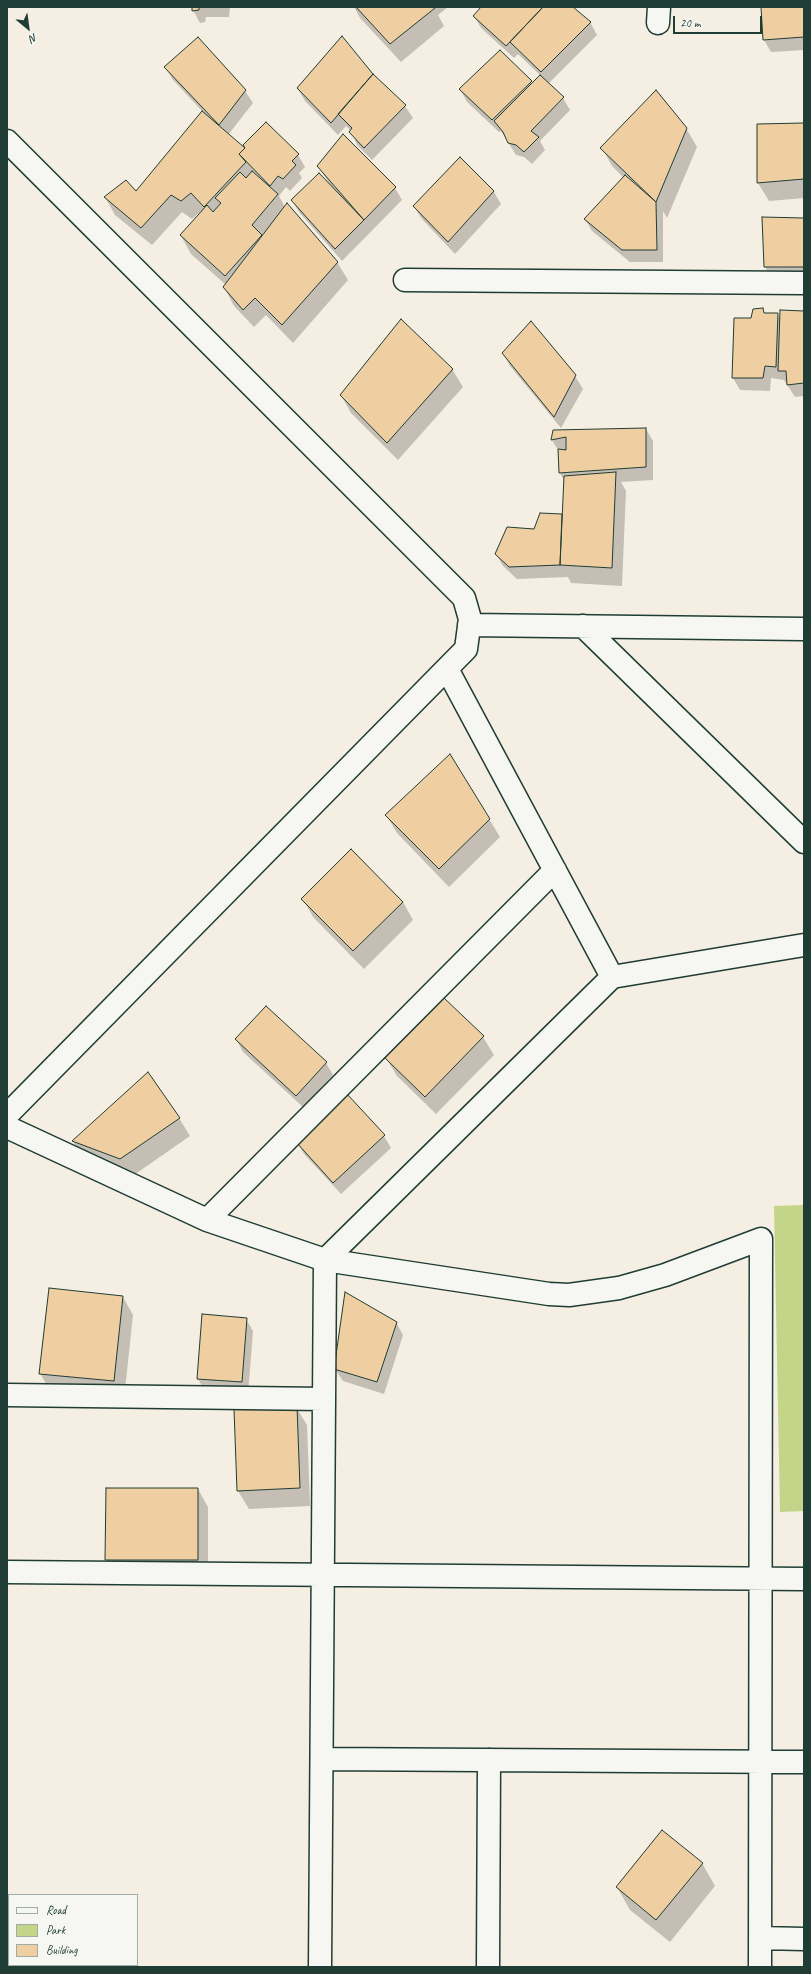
<!DOCTYPE html>
<style>
body{margin:0}
#map{position:relative;width:811px;height:1974px;overflow:hidden;background:#f5eee2;font-family:Caveat,sans-serif}
canvas{display:block}
.frame{position:absolute;inset:0;border:8px solid #1f3d34;pointer-events:none}
.legend{position:absolute;left:8px;top:1894px;width:130px;height:72px;box-sizing:border-box;background:#f6f6f2;border:1px solid #a0aca6;margin:0;padding:5px 7px;list-style:none;font-size:12px;color:#1f3d34}
.legend li{display:flex;align-items:center;gap:8px;height:20px}
.legend b{width:20px;border:1px solid #a0aca6}
.north{position:absolute;left:8px;top:8px;width:40px;height:40px;-webkit-text-stroke:3px #f6f6f2;paint-order:stroke;rotate:151deg;font-size:11px;font-weight:700;line-height:16px;text-align:center;color:#1f3d34}
.north::after{content:'';display:block;margin:auto;width:14px;height:18px;background:#1f3d34;clip-path:polygon(50% 0,100% 100%,50% 72%,0 100%)}
.scale{position:absolute;left:673px;top:16px;width:89px;height:18px;box-sizing:border-box;border:2px solid #1f3d34;border-top:0;padding-left:5px;font-size:12px;line-height:14px;white-space:nowrap;color:#1f3d34;-webkit-text-stroke:3px #f6f6f2;paint-order:stroke}
</style>
<div id="map">
<canvas width="811" height="1974"></canvas>
<div class="frame"></div>
<ul class="legend">
<li><b style="height:5px;background:#f6f6f2"></b>Road</li>
<li><b style="height:11px;background:#c4d489"></b>Park</li>
<li><b style="height:11px;background:#efcea1"></b>Building</li>
</ul>
<div class="north">N</div>
<div class="scale">20 m</div>
</div>
<script>
const c = document.querySelector('canvas').getContext('2d');
c.lineJoin = 'round';
function paint(path, color) { c.fillStyle = color; c.fill(path, 'evenodd'); }
const shape = rows => new Path2D(rows.map(r => 'M' + r).join(''));
function stroke(path, color, width, dash) { c.strokeStyle = color; c.lineWidth = width; c.lineCap = dash ? 'butt' : 'round'; c.setLineDash(dash || []); c.stroke(path); }
const green = shape([
 [804,1205,804,1511,780,1512,774,1206]
]);
const shadow = shape([
 [193,7,230,7,229,17,206,17,205,22,200,23,193,10],
 [354,7,448,7,438,15,444,26,401,62,360,18],
 [482,7,571,7,590,22,597,35,548,84,563,98,570,110,540,141,545,150,532,164,524,157,516,155,501,131,499,132,467,102,460,89,531,82,532,84,540,75,518,54,514,58,481,28,474,16],
 [763,7,804,7,804,50,771,52,764,40],
 [166,68,245,91,253,103,228,135,247,152,298,155,305,167,299,173,302,178,290,191,286,187,279,196,285,207,337,262,348,280,293,343,266,315,254,327,234,306,224,287,226,285,191,254,181,236,201,211,192,219,182,212,152,245,115,215,105,197,136,193,203,112,173,80],
 [372,75,405,106,413,118,372,160,357,145,351,131,346,126,338,135,305,101,298,89],
 [804,124,804,198,769,201,758,183],
 [686,128,697,147,667,218,663,211,663,262,630,262,592,231,585,219,624,178,612,166,602,148],
 [343,135,395,188,402,200,342,261,299,212,292,200,329,183,318,166],
 [460,158,494,192,501,204,455,254,421,218,414,206],
 [763,218,804,219,804,279,772,279,765,267],
 [762,310,765,314,777,314,781,320,804,312,804,396,795,397,784,380,771,378,770,391,740,390,733,378,735,319,752,319],
 [503,353,575,376,583,389,561,428,510,366],
 [452,369,463,387,398,460,351,413,341,395],
 [646,429,653,441,653,480,621,482,626,491,622,586,571,583,568,577,517,579,503,566,496,554,561,515,563,518,565,482,560,473,559,452,552,440,554,431],
 [386,815,489,819,500,837,449,887,397,833],
 [303,899,403,902,413,920,364,969,313,917],
 [444,999,483,1037,494,1055,436,1114,397,1076,386,1058],
 [236,1039,326,1063,333,1075,303,1107,243,1052],
 [179,1118,190,1136,131,1177,83,1159,73,1141],
 [384,1136,391,1148,341,1194,304,1154,297,1142],
 [123,1297,133,1315,124,1399,50,1391,40,1373],
 [246,1319,253,1331,248,1394,205,1391,198,1379],
 [396,1322,403,1335,384,1394,343,1381,335,1369],
 [296,1407,307,1425,310,1506,249,1509,238,1491],
 [198,1489,208,1507,208,1577,117,1578,106,1559],
 [702,1863,715,1886,670,1942,630,1910,617,1887]
]);
const building = shape([
 [192,7,199,7,199,10,192,11,192,7],
 [356,7,434,7,435,8,390,44,356,7],
 [481,7,543,7,506,46,473,16,481,7],
 [543,7,573,7,591,22,541,72,510,42,543,7],
 [761,7,804,7,804,37,763,40,761,7],
 [342,36,373,74,331,123,297,88,342,36],
 [198,37,246,90,219,125,164,67,198,37],
 [500,50,532,81,492,120,459,89,500,50],
 [373,74,406,105,364,148,349,132,352,128,338,114,373,74],
 [540,75,564,97,531,131,539,137,524,152,516,145,508,143,503,132,494,121,540,75],
 [656,90,687,128,656,202,600,148,656,90],
 [202,111,245,148,239,154,246,162,204,207,191,193,181,201,171,195,141,228,104,197,126,180,136,191,202,111],
 [266,122,299,154,292,161,296,165,283,179,278,176,270,186,239,154,245,148,243,145,266,122],
 [804,123,804,179,757,183,757,124,804,123],
 [343,134,396,187,364,220,317,166,343,134],
 [460,157,494,191,448,242,413,206,460,157],
 [252,171,278,194,252,225,262,235,225,276,180,235,207,205,213,212,221,203,215,198,240,172,246,178,252,171],
 [319,173,364,220,335,249,291,200,319,173],
 [625,175,656,202,657,250,622,250,584,219,625,175],
 [287,203,338,262,282,325,255,298,243,310,223,287,287,203],
 [762,217,804,218,804,267,764,267,762,217],
 [763,308,764,313,778,313,776,367,765,366,763,378,732,378,734,318,751,318,753,309,763,308],
 [780,310,804,311,804,383,787,385,786,371,778,371,780,310],
 [401,319,453,369,387,443,340,395,401,319],
 [531,321,576,375,554,417,502,353,531,321],
 [646,428,646,467,559,473,558,449,566,450,566,437,551,440,553,430,646,428],
 [616,472,612,568,560,565,564,476,616,472],
 [540,513,562,514,560,565,509,567,495,554,507,527,534,529,540,513],
 [450,754,490,819,439,869,385,815,450,754],
 [351,849,403,902,353,951,301,899,351,849],
 [444,998,484,1036,425,1097,385,1058,444,998],
 [266,1006,327,1062,296,1096,235,1039,266,1006],
 [148,1072,180,1118,120,1159,72,1141,148,1072],
 [347,1094,385,1135,333,1183,296,1142,347,1094],
 [49,1288,123,1296,114,1381,39,1374,49,1288],
 [345,1292,397,1322,377,1382,334,1369,345,1292],
 [202,1314,247,1318,242,1382,197,1379,202,1314],
 [297,1406,300,1488,237,1491,234,1409,297,1406],
 [106,1488,198,1488,198,1560,105,1560,106,1488],
 [662,1830,703,1863,656,1920,616,1887,662,1830]
]);
const minor = shape([
 [658,23,659,7],
 [7,141,464,598,470,619,466,649,7,1115],
 [405,280,804,283],
 [469,625,804,629],
 [583,626,804,842],
 [447,669,612,977],
 [7,1127,207,1220,325,1260,549,1294,569,1295,619,1288,665,1275,761,1239,760,1967],
 [207,1220,555,870],
 [7,1395,324,1399],
 [7,1572,804,1579],
 [322,1759,804,1762],
 [760,1938,804,1939],
 [320,1967,325,1260,612,977,804,945],
 [488,1967,489,1760]
]);
paint(green, '#c4d489');
paint(shadow, '#0003');
paint(building, '#efcea1');
stroke(building, '#1f3d34', 1);
stroke(minor, '#1f3d34', 25);
stroke(minor, '#f6f6f2', 22);
</script>
